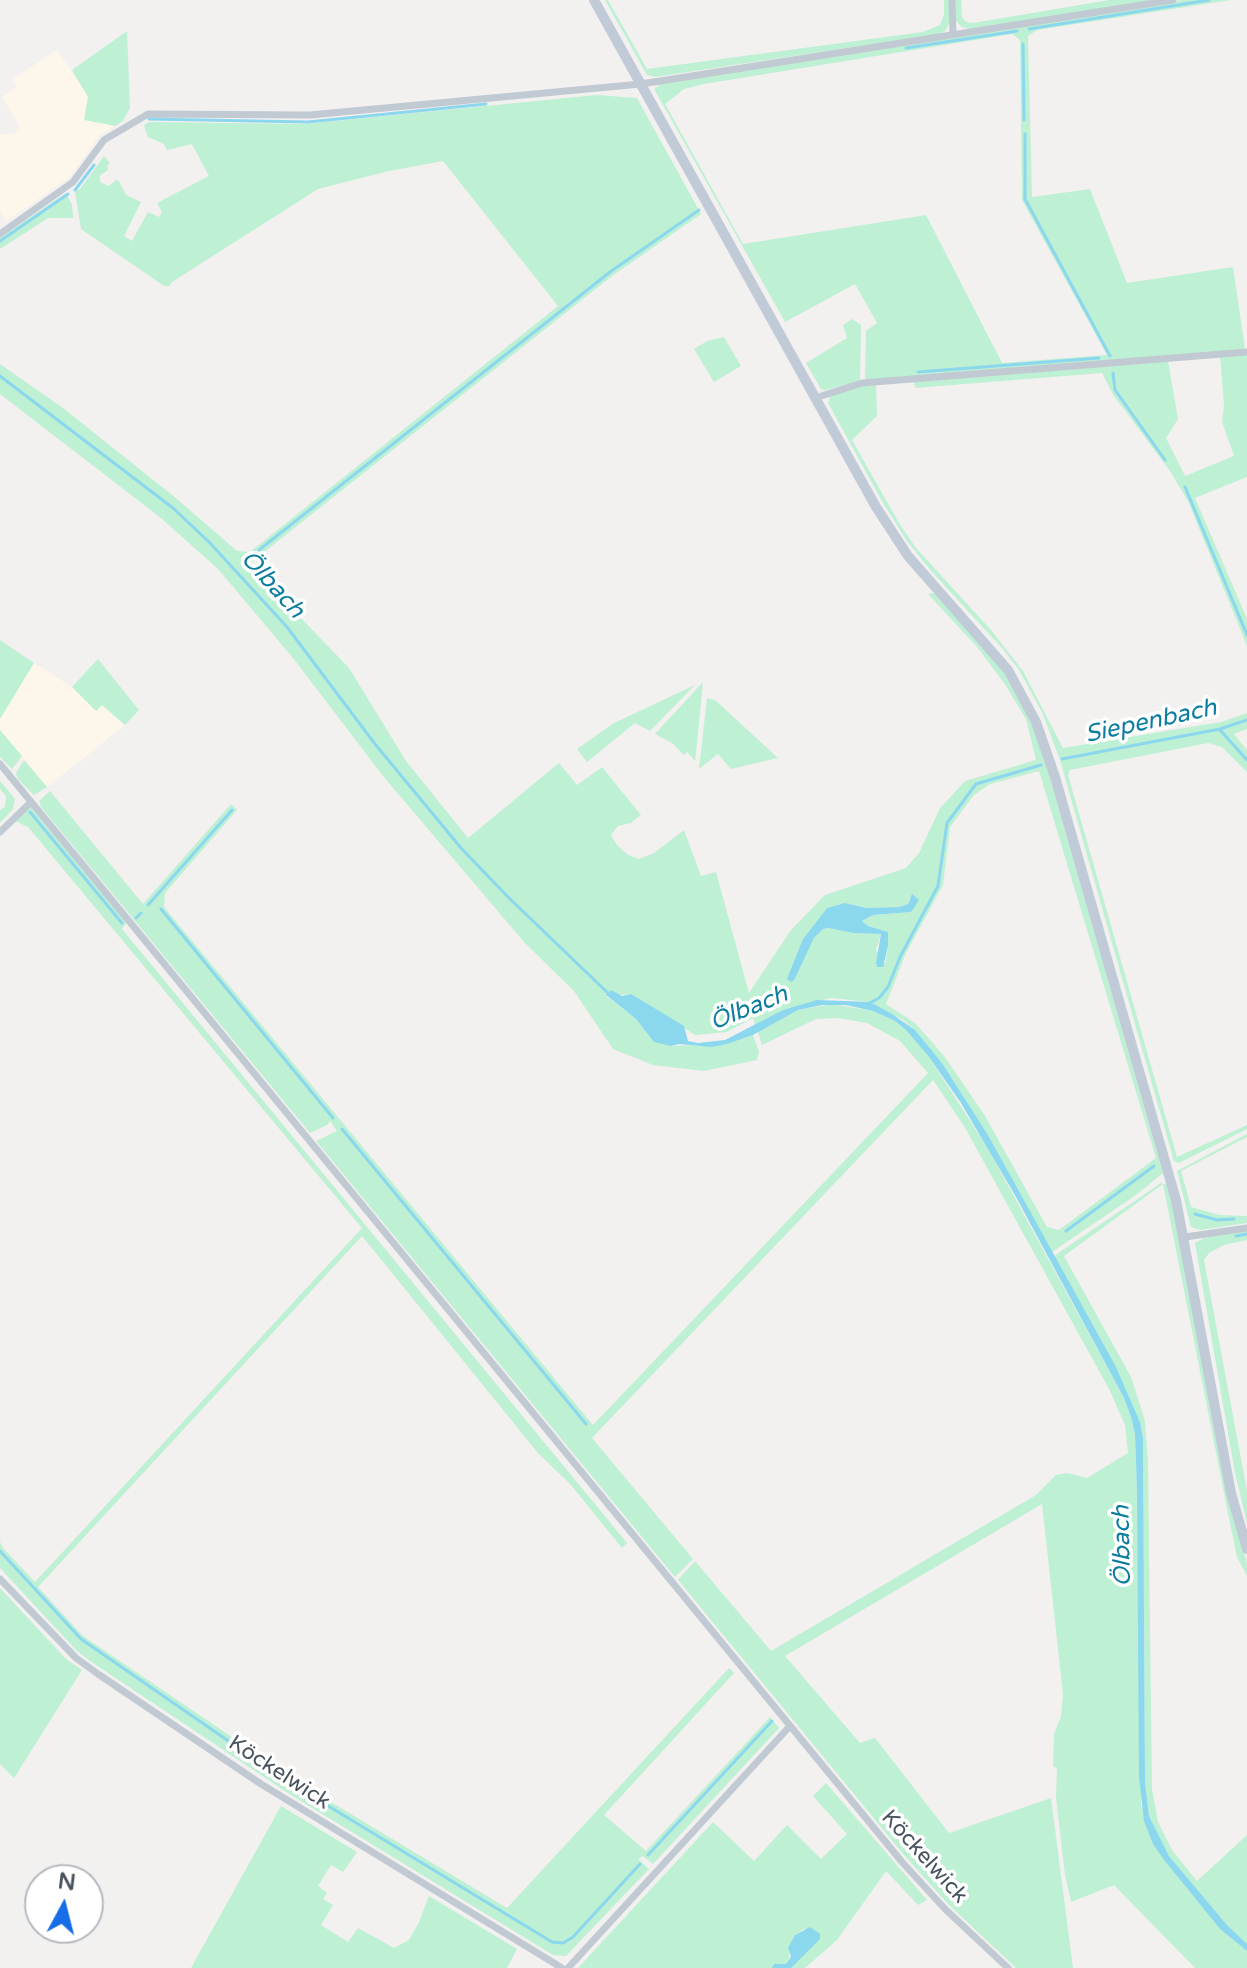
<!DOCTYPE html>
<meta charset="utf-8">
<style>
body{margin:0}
#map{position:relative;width:1247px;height:1968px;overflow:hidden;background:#f3f0f0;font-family:"Varela Round",sans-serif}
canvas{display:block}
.north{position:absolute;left:24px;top:1864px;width:80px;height:80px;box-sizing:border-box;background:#fff;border:2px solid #b6babf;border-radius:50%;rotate:7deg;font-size:22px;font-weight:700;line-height:32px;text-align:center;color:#48535e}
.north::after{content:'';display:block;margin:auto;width:28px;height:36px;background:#166de6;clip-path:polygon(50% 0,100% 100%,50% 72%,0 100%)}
</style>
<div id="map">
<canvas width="1247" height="1968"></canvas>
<div class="north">N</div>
</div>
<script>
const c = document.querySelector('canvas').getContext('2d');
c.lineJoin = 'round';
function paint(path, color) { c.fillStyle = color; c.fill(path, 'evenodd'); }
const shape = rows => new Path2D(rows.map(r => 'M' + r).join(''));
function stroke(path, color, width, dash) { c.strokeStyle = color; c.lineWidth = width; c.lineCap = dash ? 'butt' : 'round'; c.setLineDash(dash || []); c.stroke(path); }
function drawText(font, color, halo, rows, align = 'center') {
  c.font = font + ' "Varela Round",sans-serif'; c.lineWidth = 7; c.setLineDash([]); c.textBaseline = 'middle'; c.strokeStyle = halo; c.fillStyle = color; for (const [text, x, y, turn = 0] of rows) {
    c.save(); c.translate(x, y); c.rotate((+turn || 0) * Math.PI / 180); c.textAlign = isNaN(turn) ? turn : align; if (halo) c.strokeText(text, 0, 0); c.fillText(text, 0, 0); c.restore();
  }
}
const commercial = shape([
 [57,50,106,123,115,126,100,135,69,178,6,221,0,212,0,135,14,133,21,128,2,97,17,87,13,79],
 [34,663,78,691,96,711,102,705,125,725,47,787,0,730,0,719]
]);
const green = shape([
 [605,0,608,0,647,69,923,32,940,25,944,14,944,0,951,0,951,20,945,31,939,34,655,77,647,75],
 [955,0,961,0,962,17,966,22,973,23,1109,0,1153,0,971,29,962,27,956,21],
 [1182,0,1231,0,1037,30,1028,36,1032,197,1090,189,1127,283,1233,267,1245,349,1168,361,1178,419,1166,438,1185,476,1234,456,1222,422,1224,406,1220,356,1247,354,1247,477,1195,498,1247,619,1247,646,1188,501,1170,471,1114,396,1102,373,915,388,914,381,865,380,866,331,877,323,855,284,785,322,654,89,662,83],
 [1012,34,1020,40,1022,200,1107,355,1002,363,926,215,743,244,665,104,684,89,704,84],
 [127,31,130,108,123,121,115,126,84,120,88,97,72,70],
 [596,95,637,98,701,214,612,276,249,564,349,668,406,761,468,838,559,763,577,785,602,767,641,815,631,823,618,826,611,835,617,845,628,855,639,859,654,853,684,830,701,876,716,872,749,993,791,930,825,895,906,868,919,853,940,808,965,781,1036,760,1026,719,1004,683,978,648,928,594,934,593,999,664,1029,716,1048,770,1163,1173,1136,1195,1052,1252,988,1135,942,1063,915,1030,903,1020,869,1002,831,998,783,1010,755,1025,753,1018,727,1032,695,1035,631,994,606,996,636,1019,649,1036,671,1046,727,1044,753,1035,759,1052,757,1060,704,1071,653,1065,613,1049,574,991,524,942,383,776,293,658,218,569,161,518,0,394,0,364,63,408,177,499,237,551,250,552,558,306,443,161,389,171,318,189,172,282,169,286,164,286,81,229,75,192,80,189,104,156,110,163,107,166,108,170,100,175,100,182,109,186,116,180,119,181,126,195,141,202,124,236,132,241,148,212,159,217,162,212,157,203,209,176,192,144,167,150,164,144,148,137,144,125,149,122,305,124],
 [1039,771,1156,1158,1059,1230,1047,1227,985,1116,945,1057,915,1023,886,1004,906,953,943,885,950,827,974,795,990,784],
 [909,897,911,912,873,915,862,921,868,926,888,932,888,946,885,964,876,950,881,934,853,933,829,928,823,929,814,938,791,982,803,939,827,908,846,903,867,908,899,907,908,904],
 [66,193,72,205,73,218,48,218,0,249,0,238],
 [852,319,861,325,860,381,826,390,821,389,806,363,847,338,843,325],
 [724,337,741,366,714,382,694,349,707,341],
 [876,384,877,416,852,440,899,523,916,548,991,630,1023,671,1063,748,1221,722,1247,713,1247,729,1234,734,1247,750,1247,772,1222,747,1208,743,1070,770,1068,775,1177,1157,1247,1125,1247,1129,1179,1163,1174,1161,1060,760,1042,712,1019,670,1002,648,932,572,907,541,883,503,828,403,830,396,854,387],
 [0,640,34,663,0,719],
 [98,659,139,710,125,725,102,705,96,711,72,687],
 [703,682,696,753,695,761,687,752,684,755,672,743,655,734],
 [695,685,650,731,635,723,587,762,577,749,614,723],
 [707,698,715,700,778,758,731,769,718,754,699,769],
 [0,730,22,756,12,769,0,757],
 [24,760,47,787,34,795,18,779,16,773],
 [0,781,15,799,13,809,0,823,0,810,5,807,6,796,0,789],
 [50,791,143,904,231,804,237,810,165,893,164,907,593,1425,928,1073,900,1041,867,1023,838,1018,816,1019,762,1045,758,1032,798,1010,832,1004,873,1011,895,1021,906,1030,929,1057,987,1147,1124,1398,1131,1417,1135,1434,1137,1492,1141,1805,1164,1860,1220,1929,1247,1951,1247,1968,1195,1968,1114,1885,1071,1902,1065,1875,1056,1798,1057,1768,1053,1766,1054,1734,1061,1716,1063,1694,1042,1504,785,1656,860,1743,875,1738,949,1833,1051,1798,1073,1968,1016,1968,948,1904,904,1855,678,1580,695,1561,771,1651,1036,1495,1056,1475,1067,1473,1087,1478,1128,1453,1125,1425,1109,1389,964,1126,933,1080,592,1438,693,1559,675,1577,316,1141,337,1131,330,1121,327,1125,310,1133,41,807,39,801],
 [31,807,127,922,122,929,627,1543,622,1548,571,1485,538,1453,362,1236,38,1587,83,1636,301,1784,507,1908,729,1668,734,1673,604,1815,646,1851,770,1717,779,1728,653,1864,643,1856,638,1859,649,1869,566,1956,553,1955,288,1793,90,1661,76,1650,0,1568,0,1542,3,1548,35,1582,362,1228,28,827,15,821,27,808],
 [1247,1134,1247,1137,1181,1171,1191,1207,1219,1215,1247,1216,1247,1223,1200,1230,1191,1227,1177,1171],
 [1161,1183,1168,1185,1173,1205,1224,1481,1247,1563,1247,1576,1237,1557,1227,1508,1163,1184,1064,1256,1131,1377,1145,1421,1148,1463,1152,1789,1158,1822,1172,1850,1197,1881,1247,1835,1247,1944,1227,1925,1169,1856,1149,1816,1145,1782,1143,1438,1140,1422,1116,1368,1054,1256],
 [1247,1230,1247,1240,1224,1245,1209,1253,1204,1260,1247,1491,1247,1523,1235,1473,1195,1243,1204,1238],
 [0,1588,66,1659,82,1670,14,1778,0,1764],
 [826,1783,927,1900,918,1905,886,1871,837,1940,805,1968,791,1968,805,1928,795,1935,790,1946,789,1960,786,1964,775,1964,772,1968,578,1968,713,1822,754,1861,787,1825,821,1859,847,1834,813,1796],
 [281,1806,357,1852,343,1872,331,1865,318,1886,327,1893,323,1899,333,1905,321,1925,348,1942,358,1928,394,1948,409,1940,419,1922,429,1896,517,1949,507,1968,191,1968]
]);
const water = shape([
 [912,894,919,900,911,912,873,915,862,921,868,926,888,932,888,946,883,967,877,967,876,963,881,934,853,933,829,928,823,929,814,938,794,980,791,982,787,979,803,939,827,908,845,903,867,908,899,907,908,904],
 [611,990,622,996,631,994,684,1026,688,1041,698,1043,725,1040,783,1010,817,1000,870,1002,892,1014,915,1030,942,1063,988,1135,1116,1367,1140,1422,1143,1438,1145,1782,1149,1816,1169,1856,1227,1925,1247,1944,1247,1951,1220,1929,1164,1860,1153,1844,1144,1821,1139,1777,1137,1492,1135,1434,1131,1417,1124,1398,1016,1197,961,1103,929,1057,906,1030,895,1021,873,1011,846,1005,822,1005,798,1010,753,1035,727,1044,712,1047,679,1044,671,1046,654,1042,636,1019,606,995],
 [810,1927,820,1934,820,1939,791,1968,772,1968,774,1964,786,1964,789,1960,791,1956,788,1948,795,1935]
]);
const stream = shape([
 [1029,29,1209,0],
 [1023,44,1024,120],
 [906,48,1017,31],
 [149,119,308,122,486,104],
 [1025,134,1025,199,1110,356],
 [75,190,94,165],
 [0,241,68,194],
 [918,372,1099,358],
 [1113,373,1115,390,1165,460],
 [0,376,173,508,210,543,287,627,375,744,461,848,508,897,610,995],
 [1185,487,1247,635],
 [259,550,610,272,699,210],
 [1220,730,1247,760],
 [1062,759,1220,729,1247,720],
 [30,812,122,923],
 [148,905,232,810],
 [161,909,333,1118],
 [136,918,141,913],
 [868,1004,879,998,888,987,900,957,938,886,947,823,976,784,1041,765],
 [342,1129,586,1424],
 [1195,1214,1217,1220,1234,1219],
 [1066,1231,1154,1166],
 [1236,1236,1247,1234],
 [0,1551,81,1639,279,1776,552,1942,563,1943,573,1937,640,1864],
 [648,1855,772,1721]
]);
const street = shape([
 [952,0,953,34],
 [0,234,73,182,104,140,148,114,310,115,641,84,1173,0],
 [815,398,862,383,1247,352],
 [0,764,902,1862,945,1909,1008,1968],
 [0,832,31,802],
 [1185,1237,1247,1228],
 [0,1579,76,1658,98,1674,261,1784,562,1968],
 [568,1968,790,1726]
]);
const secondary = shape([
 [594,0,876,507,908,556,1008,670,1036,722,1055,777,1176,1200,1231,1493,1247,1549]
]);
const streetNames = [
 ["Köckelwick",279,1773,33],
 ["Köckelwick",924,1857,48]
];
const waterNames = [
 ["Ölbach",272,585,48],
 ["Siepenbach",1151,722,-12],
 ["Ölbach",749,1009,-22],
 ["Ölbach",1123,1546,-91]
];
paint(commercial, '#fcf7ea');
paint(green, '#bef0d3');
paint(water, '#8bd7ee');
stroke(stream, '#8bd7ee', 3);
stroke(street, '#c1cad2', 7);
stroke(secondary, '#c1cbd7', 10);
drawText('22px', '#48535e', '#fff', streetNames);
drawText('italic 24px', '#0b7d9f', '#fff', waterNames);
</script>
